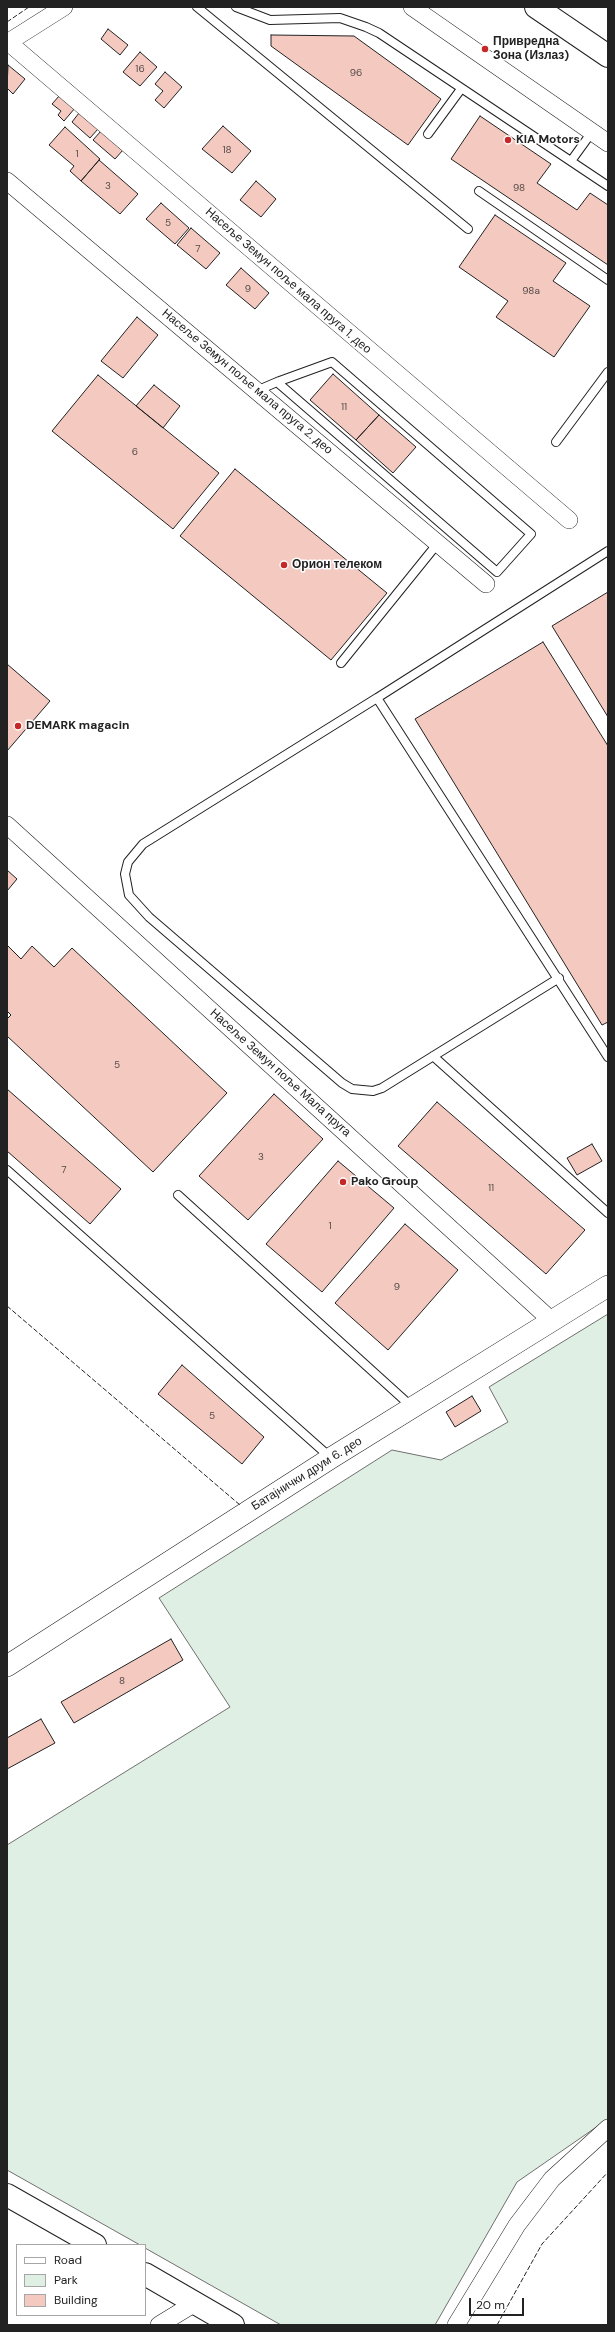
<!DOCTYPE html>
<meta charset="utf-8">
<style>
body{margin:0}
#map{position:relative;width:615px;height:2332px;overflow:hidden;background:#fff;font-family:"DM Sans",sans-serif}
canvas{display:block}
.frame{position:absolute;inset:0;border:8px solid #222;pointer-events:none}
.legend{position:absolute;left:16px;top:2244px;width:130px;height:72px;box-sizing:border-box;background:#fff;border:1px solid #a7a7a7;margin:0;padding:5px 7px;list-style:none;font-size:12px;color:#222}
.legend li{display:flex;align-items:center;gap:8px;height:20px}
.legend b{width:20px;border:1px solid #a7a7a7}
.scale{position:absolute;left:469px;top:2298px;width:55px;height:18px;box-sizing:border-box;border:2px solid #222;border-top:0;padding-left:5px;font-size:12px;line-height:14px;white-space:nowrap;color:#222;-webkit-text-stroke:3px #fff;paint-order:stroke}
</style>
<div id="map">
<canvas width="615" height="2332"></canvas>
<div class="frame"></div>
<ul class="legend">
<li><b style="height:5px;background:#fff"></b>Road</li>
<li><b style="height:11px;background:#e0efe3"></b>Park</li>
<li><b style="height:11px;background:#f3c9c0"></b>Building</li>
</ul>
<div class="scale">20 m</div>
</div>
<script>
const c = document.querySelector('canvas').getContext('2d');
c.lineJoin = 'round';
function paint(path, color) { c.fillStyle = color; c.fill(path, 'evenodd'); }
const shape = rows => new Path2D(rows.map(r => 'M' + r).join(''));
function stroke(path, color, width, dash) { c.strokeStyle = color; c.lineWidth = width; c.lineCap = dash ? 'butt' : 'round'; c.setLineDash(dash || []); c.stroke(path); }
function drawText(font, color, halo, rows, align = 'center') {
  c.font = font + ' "DM Sans",sans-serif'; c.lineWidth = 3; c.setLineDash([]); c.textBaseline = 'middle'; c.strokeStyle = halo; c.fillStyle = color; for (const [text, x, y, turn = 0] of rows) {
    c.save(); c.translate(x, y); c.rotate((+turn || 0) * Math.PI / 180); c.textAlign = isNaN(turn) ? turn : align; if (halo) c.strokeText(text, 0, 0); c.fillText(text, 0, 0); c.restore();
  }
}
const green = shape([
 [608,1314,608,2119,517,2182,435,2325,281,2325,145,2248,145,2245,140,2245,7,2170,7,1845,230,1707,159,1598,392,1450,441,1460,508,1422,489,1387,608,1314]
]);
const building = shape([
 [108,29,128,45,120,55,101,39,108,29],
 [271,35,354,36,441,99,408,145,271,46,271,35],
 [140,52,157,67,140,86,123,72,140,52],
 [8,65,25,79,13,94,7,88,8,65],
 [165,72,182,87,164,108,155,100,163,91,155,84,165,72],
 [60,95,75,108,64,121,58,115,61,111,52,104,60,95],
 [79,113,98,129,90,138,72,122,79,113],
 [480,116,551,164,537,183,577,210,590,193,608,205,608,265,451,159,480,116],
 [223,126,251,151,232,173,202,149,223,126],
 [65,127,100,159,81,181,70,171,74,166,49,145,65,127],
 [101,131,123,150,115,159,93,140,101,131],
 [99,160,138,194,120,214,81,181,99,160],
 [256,181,276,199,261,217,240,200,256,181],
 [161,203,189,228,175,244,146,219,161,203],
 [495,215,566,263,553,281,590,306,554,357,496,317,508,301,459,267,495,215],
 [191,228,220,253,206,269,177,245,191,228],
 [241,268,269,293,255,309,226,285,241,268],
 [137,317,158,335,123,378,101,361,137,317],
 [333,374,379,415,356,440,310,400,333,374],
 [98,375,219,473,173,529,52,431,98,375],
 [154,385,180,406,163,428,136,406,154,385],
 [379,415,416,447,393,473,356,440,379,415],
 [235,469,387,593,331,660,180,536,235,469],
 [608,592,608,717,552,626,608,592],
 [543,642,608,746,608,1022,602,1025,415,719,543,642],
 [7,664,50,701,7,751,7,664],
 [7,870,17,879,7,891,7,870],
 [7,945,21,959,32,946,54,967,72,948,227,1093,153,1172,7,1036,7,1019,11,1015,7,1011,7,945],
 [7,1089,121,1189,90,1224,7,1151,7,1089],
 [274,1094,323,1139,248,1220,199,1176,274,1094],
 [437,1102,585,1230,546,1274,398,1146,437,1102],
 [592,1144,602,1161,577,1175,567,1158,592,1144],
 [338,1161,394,1208,322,1292,266,1244,338,1161],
 [405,1224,458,1270,388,1350,335,1303,405,1224],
 [182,1365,264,1437,242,1464,158,1394,182,1365],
 [472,1396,481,1411,455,1427,446,1412,472,1396],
 [171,1639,183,1660,74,1723,61,1702,171,1639],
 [41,1719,55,1743,7,1769,7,1738,41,1719]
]);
const service = shape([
 [197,7,468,229],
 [236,7,270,20,340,18,366,27,379,33,608,186],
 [428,134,461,89],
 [571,161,592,132],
 [479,191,608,280],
 [256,391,277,382,332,362,531,534,497,572,277,382],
 [556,442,608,372],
 [608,551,377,698,608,1057],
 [341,663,438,543],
 [377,698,143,844,128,862,125,874,129,895,149,917,342,1083,352,1089,373,1091,382,1088,559,978],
 [433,1056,608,1213],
 [7,1170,331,1458],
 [178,1195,412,1407]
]);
const minor = shape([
 [412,7,608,143],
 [8,42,569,520],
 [7,43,64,7],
 [7,181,486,584],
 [7,825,552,1321],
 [159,2325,195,2303],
 [456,2325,517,2225,552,2179,608,2128]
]);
const tertiary = shape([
 [7,1666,331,1458,608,1286]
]);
const secondary = shape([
 [7,2195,95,2245],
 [145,2274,233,2325]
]);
const primary = shape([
 [536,7,608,56]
]);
const fence = shape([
 [7,22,29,7],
 [7,1306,240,1505],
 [497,2325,542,2244,608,2172]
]);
const markers = [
 [485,49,4,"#c62828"],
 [508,140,4,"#c62828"],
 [284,565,4,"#c62828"],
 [18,726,4,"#c62828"],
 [343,1182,4,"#c62828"]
];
const numberNames = [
 ["16",140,69],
 ["96",356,73],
 ["18",227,150],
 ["1",77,154],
 ["3",108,186],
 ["98",519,188],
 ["5",168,223],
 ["7",198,249],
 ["9",248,289],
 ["98a",531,291],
 ["11",344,407],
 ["6",135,452],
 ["5",117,1065],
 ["3",261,1157],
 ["7",64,1170],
 ["11",491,1188],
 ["1",330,1226],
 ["9",397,1287],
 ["5",212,1416],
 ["8",122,1681]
];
const poiNames = [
 ["Привредна",493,42],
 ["Зона (Излаз)",493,56],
 ["KIA Motors",516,140],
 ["Орион телеком",292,565],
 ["DEMARK magacin",26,726],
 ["Pako Group",351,1182]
];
const streetNames = [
 ["Насеље Земун поље мала пруга 1. део",288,281,41],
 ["Насеље Земун поље мала пруга 2. део",247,382,40],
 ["Насеље Земун поље Мала пруга",280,1073,42],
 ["Батајнички друм 6. део",307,1474,-32]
];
paint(green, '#e0efe3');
stroke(green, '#6f6f6f', 1);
paint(building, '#f3c9c0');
stroke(building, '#222', 1);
stroke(service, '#222', 10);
stroke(minor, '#222', 18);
stroke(tertiary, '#222', 22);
stroke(secondary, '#222', 24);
stroke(primary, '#222', 24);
stroke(service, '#fff', 8);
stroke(minor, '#fff', 17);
stroke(tertiary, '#fff', 21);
stroke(secondary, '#fff', 22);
stroke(primary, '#fff', 22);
stroke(fence, '#222', 1, [5, 2]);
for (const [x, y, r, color] of markers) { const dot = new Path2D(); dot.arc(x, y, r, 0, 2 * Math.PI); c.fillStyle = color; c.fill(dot); stroke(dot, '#fff', 1.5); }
drawText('10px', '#564c4a', null, numberNames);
drawText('bold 12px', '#222', '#fff', poiNames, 'left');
drawText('12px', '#222', '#fff', streetNames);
</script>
